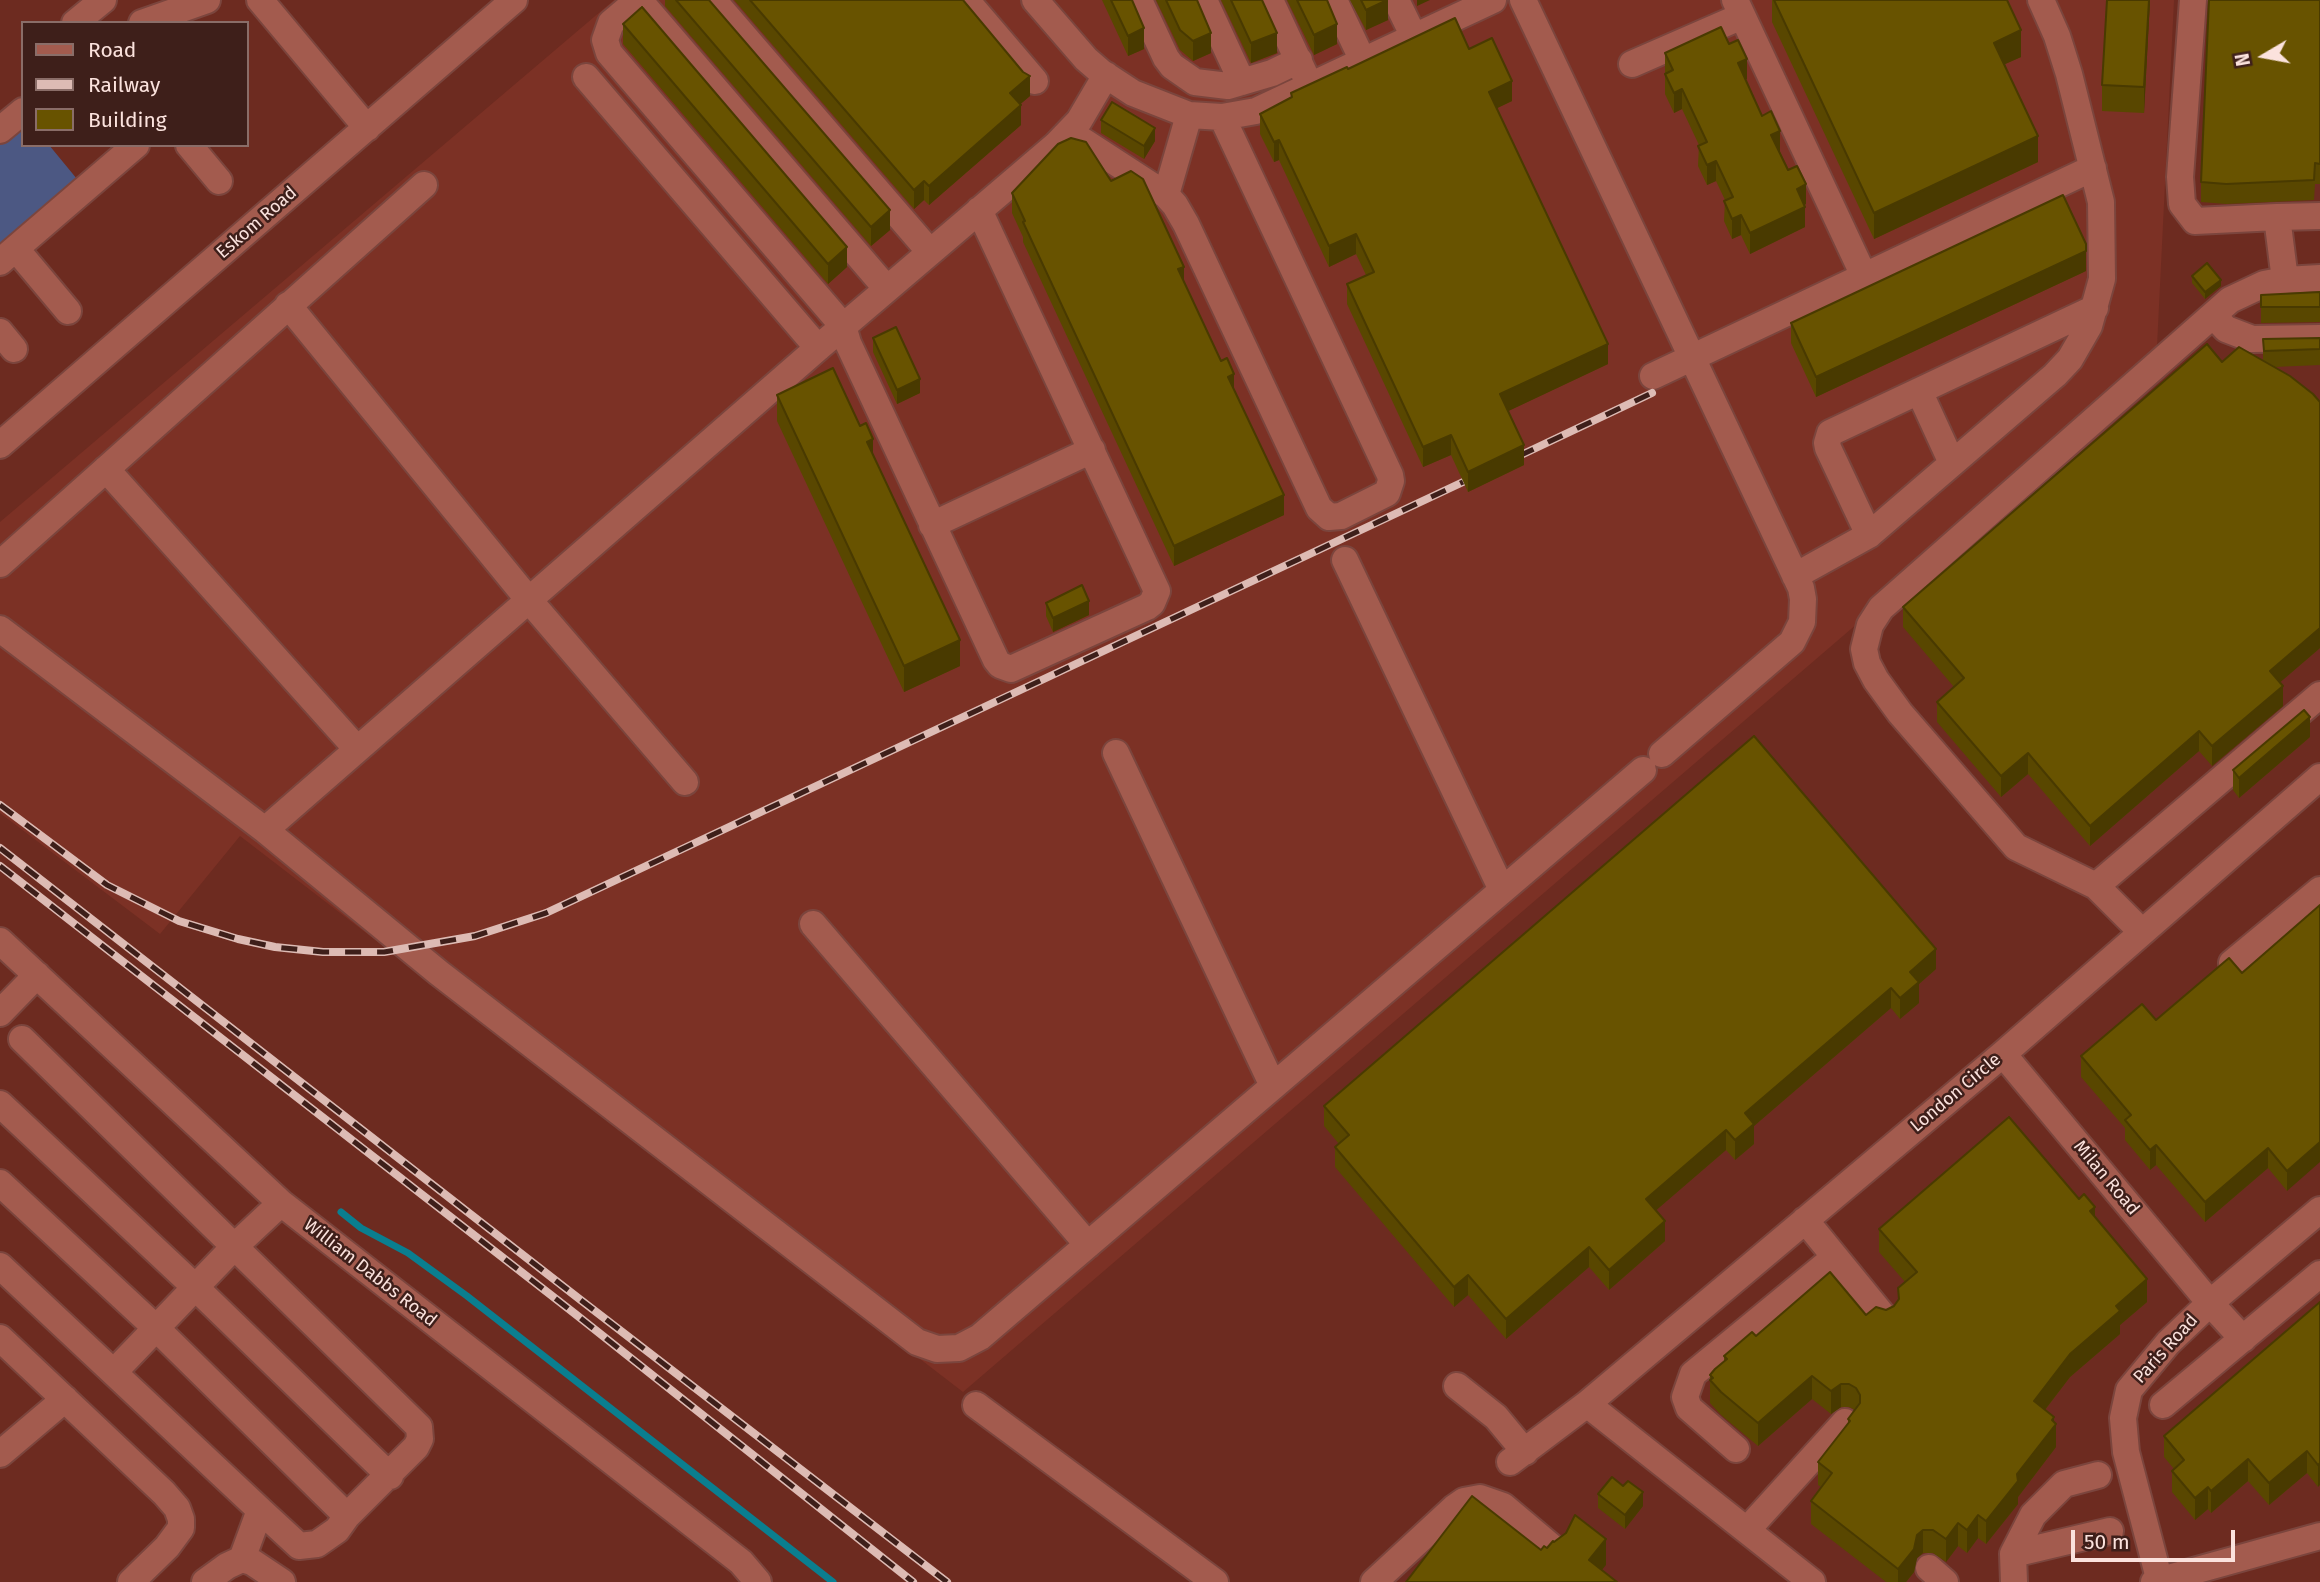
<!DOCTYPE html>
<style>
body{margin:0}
#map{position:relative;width:2320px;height:1582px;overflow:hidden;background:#6d2b20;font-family:"Fira Sans",sans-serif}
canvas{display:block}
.legend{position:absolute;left:21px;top:21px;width:228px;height:126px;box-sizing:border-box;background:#3e1f1a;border:2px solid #8a6d68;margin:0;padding:9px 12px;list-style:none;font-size:21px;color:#fbe2dd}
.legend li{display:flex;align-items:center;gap:14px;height:35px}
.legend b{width:35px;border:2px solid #8a6d68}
.north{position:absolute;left:2229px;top:21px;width:70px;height:70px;-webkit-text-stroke:5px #3e1f1a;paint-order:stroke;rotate:260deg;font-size:19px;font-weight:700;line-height:28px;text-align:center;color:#fbe2dd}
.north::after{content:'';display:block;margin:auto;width:24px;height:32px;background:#fbe2dd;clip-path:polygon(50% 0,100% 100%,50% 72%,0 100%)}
.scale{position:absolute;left:2071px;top:1530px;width:164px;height:32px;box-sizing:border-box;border:4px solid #fbe2dd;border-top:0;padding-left:9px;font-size:21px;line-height:24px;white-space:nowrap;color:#fbe2dd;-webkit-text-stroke:5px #3e1f1a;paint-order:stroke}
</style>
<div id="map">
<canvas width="2320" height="1582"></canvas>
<ul class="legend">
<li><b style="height:9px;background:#a35b4e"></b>Road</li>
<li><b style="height:9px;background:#ddbbb4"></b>Railway</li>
<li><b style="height:19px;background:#685300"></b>Building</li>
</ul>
<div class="north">N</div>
<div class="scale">50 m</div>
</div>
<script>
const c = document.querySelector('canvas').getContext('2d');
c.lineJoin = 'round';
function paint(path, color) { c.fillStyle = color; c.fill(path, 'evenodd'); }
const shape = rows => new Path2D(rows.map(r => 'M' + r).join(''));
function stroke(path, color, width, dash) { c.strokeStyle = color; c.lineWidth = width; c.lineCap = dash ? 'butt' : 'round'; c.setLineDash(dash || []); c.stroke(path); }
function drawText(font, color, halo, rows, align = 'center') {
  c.font = font + ' "Fira Sans",sans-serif'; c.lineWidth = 5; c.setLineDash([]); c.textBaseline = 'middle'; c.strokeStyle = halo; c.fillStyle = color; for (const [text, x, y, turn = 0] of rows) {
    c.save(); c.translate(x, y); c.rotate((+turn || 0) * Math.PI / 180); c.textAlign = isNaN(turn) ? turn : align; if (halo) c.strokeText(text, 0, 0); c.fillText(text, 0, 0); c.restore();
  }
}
const built = shape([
 [614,0,2174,0,2156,367,963,1392,240,836,160,934,0,813,0,522]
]);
const green = shape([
 [23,122,23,145,49,145,77,179,0,250,0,141]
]);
const stream = shape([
 [341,1212,361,1228,408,1253,467,1296,833,1582]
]);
const minor = shape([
 [260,0,367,128],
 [638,0,611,23,605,40,609,53,843,326,848,343,996,660,1000,665,1011,669,1147,607,1152,603,1157,591,979,210],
 [639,0,887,289],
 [713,0,930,252],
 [966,0,1035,81],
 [1035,0,1086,59,1101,72,1133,93,1189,115,1222,117,1256,111,1493,0],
 [1139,0,1166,58,1172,66,1195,82,1228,86,1272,73,1299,60],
 [1204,0,1242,82],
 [1270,0,1305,75],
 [1334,0,1363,61],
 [1396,0,1414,37],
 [1523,0,1801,588,1803,599,1802,622,1792,642,1662,754],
 [1735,0,1864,276],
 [2193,0,2180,177,2182,204,2195,221,2277,217,2285,280],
 [75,23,103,0],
 [142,23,207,0],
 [1632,64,1742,16],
 [586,77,818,348],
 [0,130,23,111],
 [1069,132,1166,195,1175,205,1186,224,1319,508,1329,517,1341,516,1387,493,1391,481,1390,475,1222,117],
 [189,145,219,181],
 [1166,195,1189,115],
 [2277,217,2320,216],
 [16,249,68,311],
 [0,262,136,145],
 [2320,278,2285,280,2264,284,2230,300,1881,608,1870,625,1864,649,1867,663,1876,680,1900,713,2016,847,2096,886,2320,695],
 [288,305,528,599,685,782],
 [2213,315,2226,329,2252,339,2320,338],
 [0,332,14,349],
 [1653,376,2093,168],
 [1919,391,1952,463],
 [0,445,514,0],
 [106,469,357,749],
 [932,525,1092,450],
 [1869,535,1828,448,1827,443,1830,433,2095,308],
 [1345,560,1502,890],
 [0,564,424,185],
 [1795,576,1869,535,2055,375,2070,359,2089,326,2102,279,2101,202,2069,74,2057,36,2041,0],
 [0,629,265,830,439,973,917,1342,937,1349,959,1348,980,1337,1643,770],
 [1116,753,1273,1086],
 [265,830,818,348,1056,145,1079,121,1106,75],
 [2096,886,2142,932],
 [813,924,1088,1245],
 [0,941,281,1203,741,1562,758,1582],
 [2232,963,2320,890],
 [0,1013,37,975],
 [22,1039,419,1427,420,1439,416,1447,347,1516,337,1530,317,1544,299,1546,260,1510],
 [2003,1054,2210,1303,2243,1339],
 [0,1104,195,1287,390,1476],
 [0,1183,156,1328,347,1516],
 [1805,1220,1884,1317],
 [0,1266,260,1510,242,1559],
 [0,1338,164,1493,177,1508,181,1519,181,1528,167,1547,131,1582],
 [114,1372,234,1247,281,1203],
 [1457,1386,1496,1417,1525,1452],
 [1587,1404,1812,1582],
 [976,1405,1215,1582],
 [2163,1405,2320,1274],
 [1736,1449,1689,1408,1685,1397,1693,1374,1835,1257],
 [0,1454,65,1399],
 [1510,1462,1587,1404,2003,1054,2320,777],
 [1747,1530,1845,1422],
 [2013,1554,2110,1531],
 [1929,1568,1945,1582],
 [205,1582,227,1566,242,1559,252,1562,282,1582],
 [1374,1582,1454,1508,1464,1501,1480,1498,1503,1506,1554,1549],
 [2014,1582,2013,1554,2033,1515,2064,1484,2098,1475],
 [2154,1582,2320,1536],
 [2160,1582,2126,1452,2123,1418,2129,1390,2168,1343,2210,1303,2320,1210]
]);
const rail = shape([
 [1519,456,1652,393],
 [0,805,107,885,179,921,238,939,275,947,323,952,384,952,475,936,546,913,1463,482],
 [0,848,582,1301,947,1582],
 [0,866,574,1313,913,1582]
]);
const wall = shape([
 [665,0,709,0,890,230,871,246,665,6],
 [734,0,963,0,1030,96,1020,104,1021,125,929,205,924,200,914,209],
 [1102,0,1132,0,1144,49,1128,56],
 [1156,0,1197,0,1211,53,1193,61,1180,50],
 [1221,0,1262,0,1277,53,1251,63],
 [1287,0,1327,0,1337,44,1314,55],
 [1350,0,1388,0,1388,20,1366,30],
 [1772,0,2007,0,2021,57,2005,64,2038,162,1874,239,1772,22],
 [2150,0,2144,113,2102,111,2102,85],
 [2320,0,2320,184,2315,184,2314,200,2226,204,2201,202,2201,182],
 [623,24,847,267,828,284,623,44],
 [1729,44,1747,79,1745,79,1762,116,1806,204,1804,205,1805,227,1750,254,1741,235,1732,239,1724,221,1725,200,1716,181,1707,185,1698,166,1699,145,1682,109,1674,113,1665,94,1665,53],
 [1469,49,1512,101,1497,108,1608,364,1508,411,1524,465,1468,492,1451,455,1423,467,1347,304,1347,284,1366,275,1356,254,1329,267,1279,160,1274,162,1260,134,1260,114,1291,97,1291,93,1348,69],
 [1101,120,1155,141,1144,159,1101,133],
 [1111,181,1184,282,1234,389,1284,515,1174,566,1023,242,1023,237,1012,213,1012,193],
 [2086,271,1816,397,1791,343,1791,323],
 [2192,276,2221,286,2205,299,2192,283],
 [2320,292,2320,322,2261,323,2261,295],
 [873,338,920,393,897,404,873,352],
 [2320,338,2320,365,2274,367,2320,648,2280,682,2283,706,2212,766,2199,751,2090,846,2028,774,2001,797,1937,722,1937,702,1954,687,1903,627,1903,607,2222,362,2263,361,2263,339],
 [777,395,873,456,960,666,904,692,777,421],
 [1046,603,1089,615,1053,632,1046,616],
 [2310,737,2239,798,2233,790,2233,770],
 [2320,905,2287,1191,2268,1168,2205,1222,2156,1165,2150,1170,2125,1140,2125,1128,2081,1077,2081,1056,2156,1020,2242,973],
 [1936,969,1919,984,1919,1003,1900,1019,1891,1008,1754,1126,1754,1144,1735,1160,1726,1150,1656,1210,1665,1241,1609,1290,1589,1267,1506,1339,1468,1295,1454,1307,1335,1167,1335,1147,1339,1144,1324,1126,1324,1106],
 [2095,1217,2147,1302,2120,1325,2120,1334,2070,1377,2045,1410,2054,1422,2056,1447,2018,1497,2018,1504,1986,1544,1978,1538,1967,1553,1958,1546,1946,1562,1933,1553,1923,1553,1917,1558,1914,1572,1906,1582,1886,1582,1811,1524,1811,1501,1821,1487,1818,1485,1818,1462,1848,1424,1848,1419,1855,1410,1849,1407,1841,1407,1831,1414,1812,1399,1758,1446,1721,1415,1710,1403,1710,1375,1724,1361,1724,1356,1756,1336,1866,1315,1886,1310,1894,1306,1898,1300,1898,1288,1905,1282,1879,1252,1879,1229],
 [2320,1302,2318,1487,2307,1473,2269,1505,2248,1481,2211,1513,2208,1509,2195,1520,2172,1492,2172,1471,2174,1469,2164,1457,2164,1436],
 [1598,1494,1643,1506,1625,1529,1598,1508]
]);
const shadedWall = shape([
 [1388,0,1388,20,1366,30,1366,10],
 [1417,0,1430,0,1417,6],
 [2149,0,2150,0,2144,113,2144,87],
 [1337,24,1337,44,1314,55,1314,35],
 [1144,28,1144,49,1128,56,1128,36],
 [2021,30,2021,57,1994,69,1994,43],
 [1211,33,1211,53,1193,61,1193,41],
 [1277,33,1277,53,1251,63,1251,43],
 [1747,59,1747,79,1738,83,1738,63],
 [1030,76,1030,96,1010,113,1010,93],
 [1512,81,1512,101,1489,112,1489,92],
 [1682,89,1682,109,1674,113,1674,93],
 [1021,105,1021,125,929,205,929,186],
 [1155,128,1155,141,1144,159,1144,146],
 [1780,131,1780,151,1771,155,1771,135],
 [2038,136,2038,162,1874,239,1874,213],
 [1279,140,1279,160,1274,162,1274,142],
 [1716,161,1716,181,1707,185,1707,165],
 [924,181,924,200,914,209,914,190],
 [1806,184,1806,204,1797,209,1797,189],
 [1805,207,1805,227,1750,254,1750,233],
 [890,210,890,230,871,246,871,227],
 [1741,215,1741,235,1732,239,1732,219],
 [1356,234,1356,254,1329,267,1329,246],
 [847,247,847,267,828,284,828,264],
 [2086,251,2086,271,1816,397,1816,377],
 [1184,267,1184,287,1178,269],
 [2221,280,2221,286,2205,299,2205,292],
 [1608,344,1608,364,1500,415,1500,394],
 [1234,374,1234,394,1228,377],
 [920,379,920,393,897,404,897,390],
 [1451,435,1451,455,1423,467,1423,447],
 [873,439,873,465,867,442],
 [1524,445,1524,465,1468,492,1468,472],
 [1284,495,1284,515,1174,566,1174,546],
 [1089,601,1089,615,1053,632,1053,618],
 [2320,628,2320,648,2270,691,2270,671],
 [960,640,960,666,904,692,904,666],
 [2283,686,2283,706,2212,766,2212,746],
 [2310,717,2310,737,2239,798,2239,778],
 [2199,731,2199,751,2090,846,2090,826],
 [2028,753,2028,774,2001,797,2001,776],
 [1936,949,1936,969,1919,984,1919,1003,1900,1019,1900,998,1910,972],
 [1891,988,1891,1008,1754,1126,1754,1144,1735,1160,1735,1140,1745,1113],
 [1726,1130,1726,1150,1646,1219,1646,1199],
 [2320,1142,2320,1162,2287,1191,2287,1171],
 [2156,1145,2156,1165,2150,1170,2150,1150],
 [2268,1148,2268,1168,2205,1222,2205,1202],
 [2095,1207,2095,1230,2090,1211],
 [1665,1221,1665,1241,1609,1290,1609,1270],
 [1589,1247,1589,1267,1506,1339,1506,1319],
 [1468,1275,1468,1295,1454,1307,1454,1287],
 [2147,1279,2147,1302,2120,1325,2120,1334,2070,1377,2034,1424,2034,1401,2070,1354,2116,1306],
 [1812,1376,1812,1399,1758,1446,1758,1423],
 [1841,1384,1841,1407,1831,1414,1831,1391],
 [2054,1417,2054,1426,2056,1424,2056,1447,2018,1497,2018,1504,1986,1544,1986,1521],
 [2307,1451,2307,1473,2269,1505,2269,1483],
 [2248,1459,2248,1481,2211,1513,2211,1491],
 [2320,1463,2320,1485,2318,1487,2318,1465],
 [2208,1487,2208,1509,2195,1520,2195,1498],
 [1643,1492,1643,1506,1625,1529,1625,1515],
 [1978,1515,1978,1538,1967,1553,1967,1530],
 [1958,1523,1958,1546,1946,1562,1946,1539],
 [1923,1530,1923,1553,1917,1558,1914,1572,1906,1582,1898,1582,1898,1569,1917,1535],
 [1606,1539,1606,1565,1592,1582,1589,1560]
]);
const building = shape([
 [676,0,709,0,890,210,871,227,676,0],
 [750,0,963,0,1023,72,1030,76,1010,93,1021,105,929,186,924,181,914,190,750,0],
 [1111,0,1132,0,1144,28,1128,36,1111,0],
 [1166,0,1197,0,1211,33,1193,41,1180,30,1166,0],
 [1231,0,1262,0,1277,33,1251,43,1231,0],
 [1297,0,1327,0,1337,24,1314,35,1297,0],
 [1361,0,1387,0,1366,10,1361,0],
 [1774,0,2007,0,2021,30,1994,43,2038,136,1874,213,1774,0],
 [2107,0,2149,0,2144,87,2102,85,2107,0],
 [2209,0,2320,0,2320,164,2315,163,2314,180,2226,184,2201,182,2209,0],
 [642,7,847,247,828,264,623,24,642,7],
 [1455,18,1469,49,1492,38,1512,81,1489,92,1608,344,1500,394,1524,445,1468,472,1451,435,1423,447,1347,284,1374,272,1356,234,1329,246,1279,140,1274,142,1260,114,1292,97,1291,93,1347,67,1348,69,1455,18],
 [1721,27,1729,44,1738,40,1747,59,1738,63,1762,116,1771,111,1780,131,1771,135,1788,170,1797,166,1806,184,1797,189,1805,207,1750,233,1741,215,1732,219,1724,201,1733,197,1716,161,1707,165,1698,146,1707,142,1682,89,1674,93,1665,74,1673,70,1665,53,1721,27],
 [1112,102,1155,128,1144,146,1101,120,1112,102],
 [1071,138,1086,142,1111,181,1131,171,1143,179,1184,267,1178,269,1221,361,1227,358,1234,374,1228,377,1284,495,1174,546,1023,222,1025,221,1012,193,1058,144,1071,138],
 [2063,195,2086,244,2086,251,1816,377,1791,323,2063,195],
 [2207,263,2221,280,2205,292,2192,276,2207,263],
 [2320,292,2320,307,2261,307,2261,295,2320,292],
 [896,327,920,379,897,390,873,338,896,327],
 [2320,338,2320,349,2264,351,2263,339,2320,338],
 [2207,344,2222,362,2239,347,2290,376,2313,394,2320,402,2320,628,2270,671,2283,686,2212,746,2199,731,2090,826,2028,753,2001,776,1937,702,1964,678,1903,607,2207,344],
 [833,368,860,426,866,423,873,439,867,442,960,640,904,666,777,395,833,368],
 [1082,585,1089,601,1053,618,1046,603,1082,585],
 [2304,710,2310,717,2239,778,2233,770,2304,710],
 [1754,736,1936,949,1910,972,1919,982,1900,998,1891,988,1745,1113,1754,1124,1735,1140,1726,1130,1646,1199,1665,1221,1609,1270,1589,1247,1506,1319,1468,1275,1454,1287,1335,1147,1349,1135,1324,1106,1754,736],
 [2320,905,2320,1142,2287,1171,2268,1148,2205,1202,2156,1145,2150,1150,2125,1120,2131,1115,2081,1056,2142,1004,2156,1020,2229,958,2242,973,2320,905],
 [2009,1117,2079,1199,2084,1194,2095,1207,2090,1211,2147,1279,2116,1306,2120,1311,2070,1354,2034,1401,2054,1417,2052,1420,2056,1424,2017,1474,2018,1481,1986,1521,1978,1515,1967,1530,1958,1523,1946,1539,1933,1530,1923,1530,1917,1535,1914,1549,1898,1569,1811,1501,1832,1473,1818,1462,1850,1421,1848,1419,1860,1403,1860,1395,1856,1388,1849,1384,1841,1384,1831,1391,1812,1376,1758,1423,1721,1392,1710,1380,1713,1378,1710,1375,1715,1369,1727,1359,1724,1356,1752,1332,1756,1336,1830,1272,1866,1315,1876,1307,1886,1310,1894,1306,1899,1299,1898,1288,1917,1272,1879,1229,2009,1117],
 [2320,1302,2320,1463,2318,1465,2307,1451,2269,1483,2248,1459,2211,1491,2208,1487,2195,1498,2172,1471,2184,1460,2164,1436,2320,1302],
 [1612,1477,1623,1486,1628,1481,1643,1492,1625,1515,1598,1494,1612,1477],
 [1472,1496,1541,1550,1544,1546,1547,1548,1553,1541,1554,1542,1566,1533,1575,1515,1606,1539,1589,1560,1617,1582,1406,1582,1472,1496]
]);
const streetNames = [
 ["Eskom Road",257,223,-41],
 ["London Circle",1956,1093,-40],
 ["Milan Road",2106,1178,50],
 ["William Dabbs Road",370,1273,38],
 ["Paris Road",2166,1349,-48]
];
paint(built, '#7c3125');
paint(green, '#4c5883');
stroke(stream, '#0a7e8f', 7);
stroke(minor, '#7b453d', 30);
stroke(minor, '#a35b4e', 26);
stroke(rail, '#ddbbb4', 8);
stroke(rail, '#3e1f1a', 5, [16]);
paint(wall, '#594700');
paint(shadedWall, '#493a00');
paint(building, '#685300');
stroke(building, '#493a00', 2);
drawText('18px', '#fbe2dd', '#3e1f1a', streetNames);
</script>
